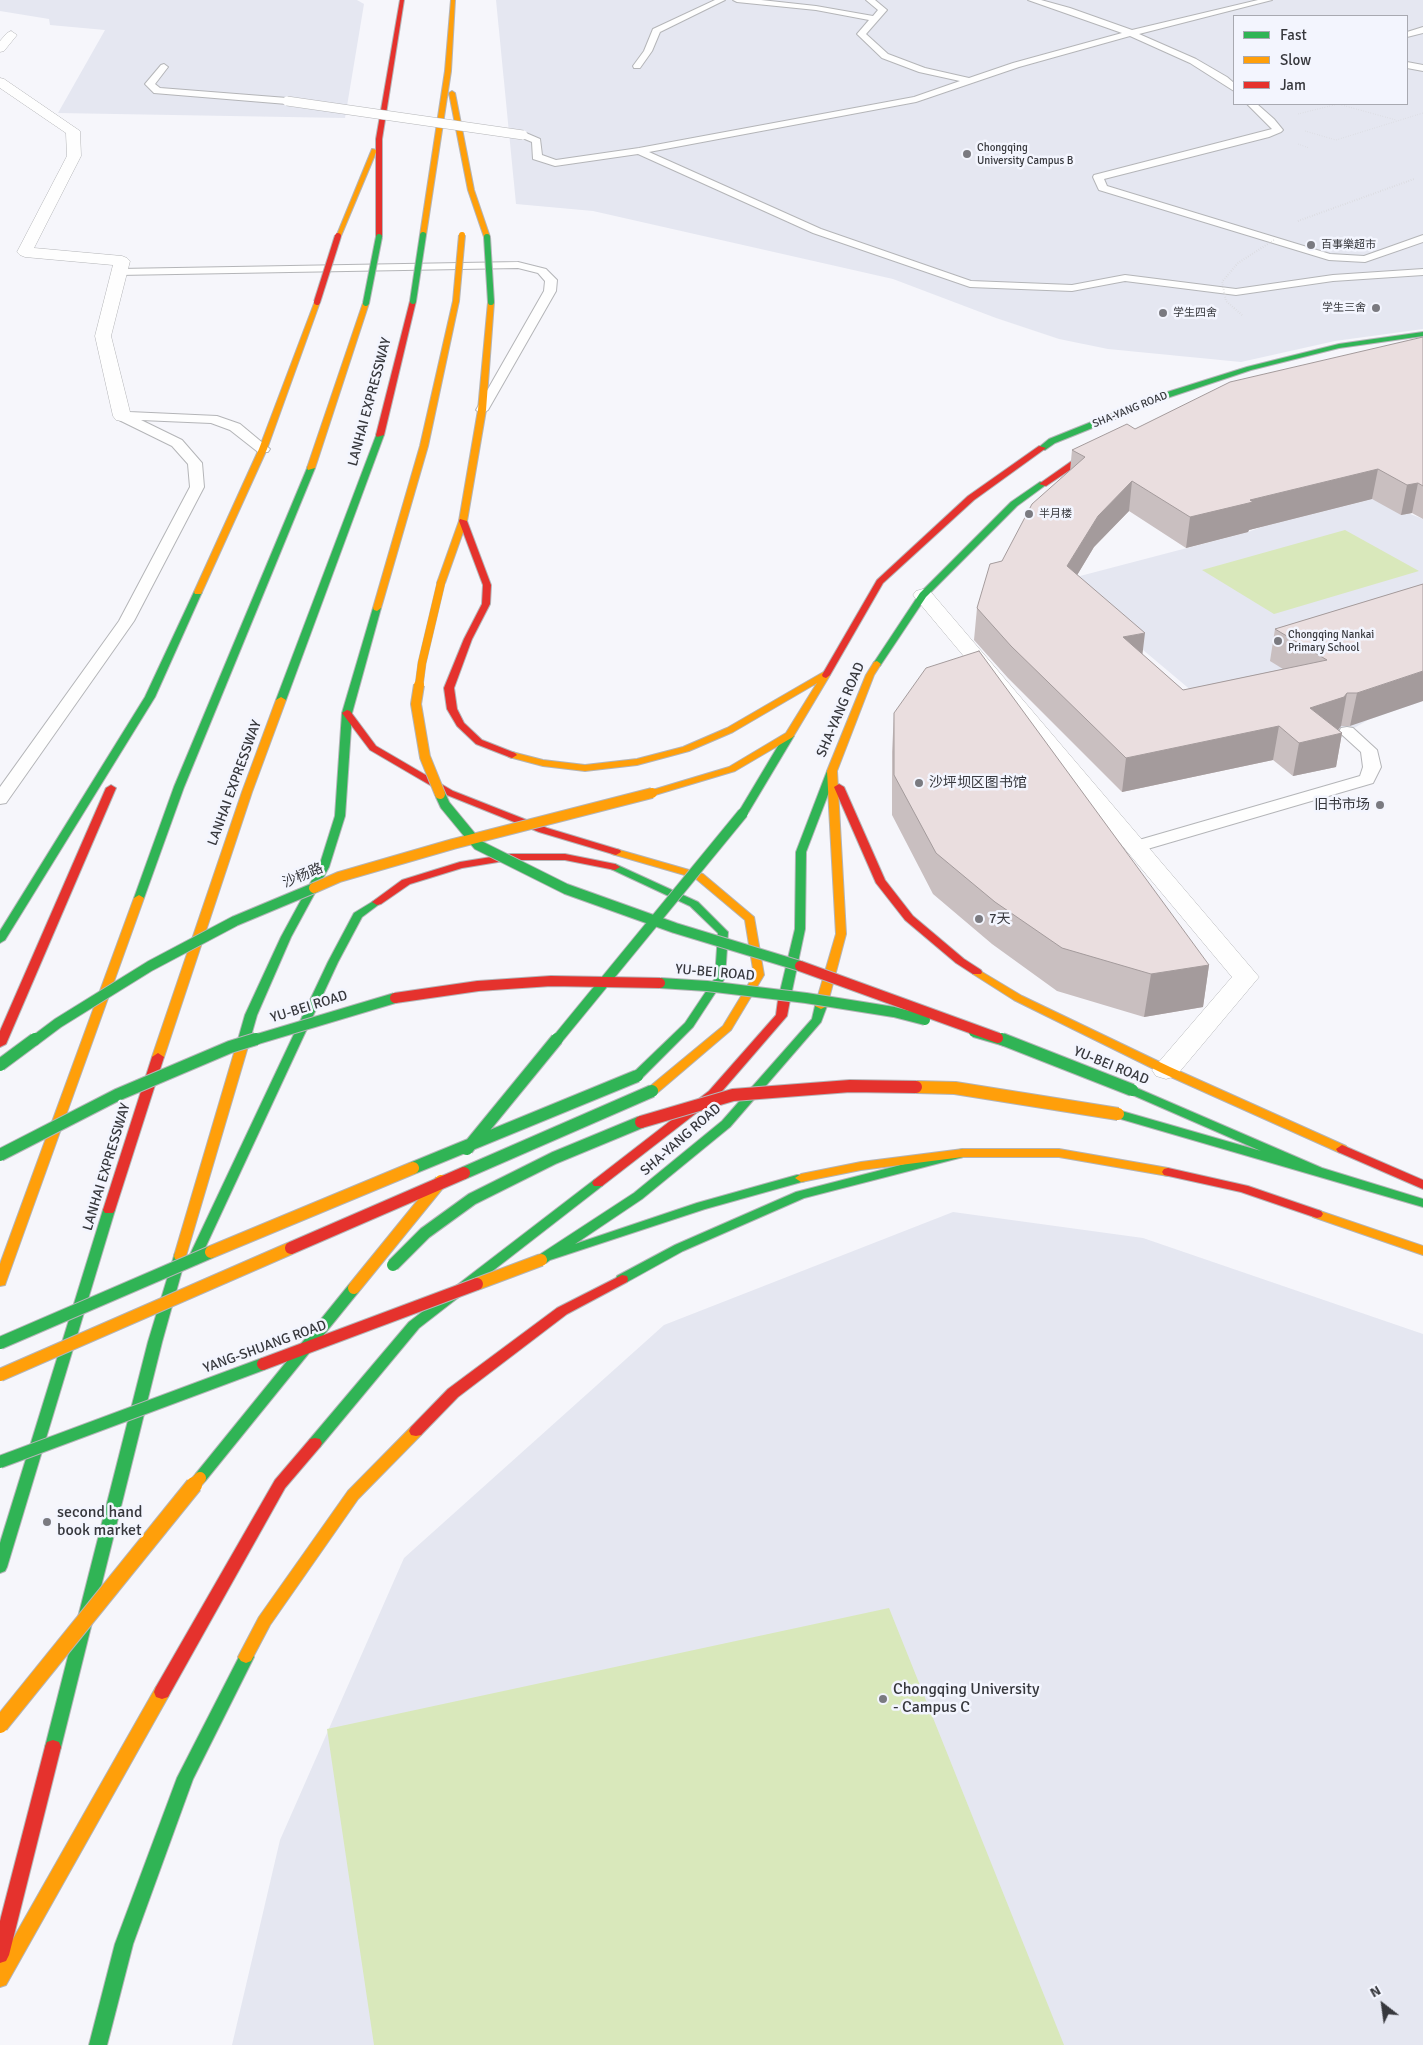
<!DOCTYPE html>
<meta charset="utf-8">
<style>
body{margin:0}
#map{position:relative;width:1423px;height:2045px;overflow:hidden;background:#f6f6fb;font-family:Signika,sans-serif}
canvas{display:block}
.legend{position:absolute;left:1233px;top:15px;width:175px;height:90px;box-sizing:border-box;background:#f3f5fe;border:1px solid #a8a9b1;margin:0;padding:6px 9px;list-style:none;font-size:15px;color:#37383d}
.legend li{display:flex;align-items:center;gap:10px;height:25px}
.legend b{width:25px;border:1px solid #a8a9b1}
.north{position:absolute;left:1358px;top:1980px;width:50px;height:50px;-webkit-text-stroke:4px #f3f5fe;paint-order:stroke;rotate:330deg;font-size:14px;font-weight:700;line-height:20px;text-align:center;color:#37383d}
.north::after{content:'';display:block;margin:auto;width:18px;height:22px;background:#37383d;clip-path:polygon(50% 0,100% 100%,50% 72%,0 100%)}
</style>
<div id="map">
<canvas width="1423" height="2045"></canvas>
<ul class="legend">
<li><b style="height:6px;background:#30b455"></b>Fast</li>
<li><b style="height:6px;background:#ff9f0a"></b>Slow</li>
<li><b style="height:6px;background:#e5322d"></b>Jam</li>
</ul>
<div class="north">N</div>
</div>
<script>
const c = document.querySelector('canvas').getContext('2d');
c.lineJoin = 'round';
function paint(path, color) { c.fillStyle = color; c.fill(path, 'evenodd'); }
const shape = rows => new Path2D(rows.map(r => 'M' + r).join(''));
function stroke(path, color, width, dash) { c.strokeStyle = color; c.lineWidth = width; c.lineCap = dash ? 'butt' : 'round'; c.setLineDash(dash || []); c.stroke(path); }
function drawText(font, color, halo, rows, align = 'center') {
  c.font = font + ' Signika,"Noto Sans SC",sans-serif'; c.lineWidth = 5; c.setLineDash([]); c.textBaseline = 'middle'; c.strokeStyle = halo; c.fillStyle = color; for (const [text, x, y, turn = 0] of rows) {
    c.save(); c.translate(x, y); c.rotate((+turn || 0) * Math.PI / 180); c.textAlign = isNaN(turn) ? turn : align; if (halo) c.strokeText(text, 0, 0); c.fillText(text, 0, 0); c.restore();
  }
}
const built = shape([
 [0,0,357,0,364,4,345,118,58,113,105,30,50,25,49,19,0,11],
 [496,0,1423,0,1423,329,1335,341,1241,362,1108,349,1059,339,996,318,893,279,593,211,516,204],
 [1234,16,1407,16,1407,104,1234,104],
 [1372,499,1423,519,1423,701,1368,720,1347,732,1308,743,1336,767,1293,776,1061,581,1248,532,1264,526],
 [953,1212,1143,1238,1423,1334,1423,2045,232,2045,280,1840,404,1558,664,1325]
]);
const green = shape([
 [1345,530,1419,571,1274,614,1202,570],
 [889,1608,1064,2045,374,2045,327,1729]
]);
const pathFar1 = shape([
 [1298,114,1338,104,1396,120],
 [1305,131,1336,140,1423,113],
 [1298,144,1309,148]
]);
const path = shape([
 [1298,221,1414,179]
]);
const lane = shape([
 [715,0,725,0,660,32,652,51,640,68,634,68,633,66,644,51,653,29,715,0],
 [733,0,761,0,816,6,873,16,878,10,866,0,875,0,887,10,866,34,888,54,925,68,969,78,1013,63,1122,33,1028,0,1041,0,1070,8,1132,30,1258,0,1272,0,1139,34,1196,59,1227,77,1234,83,1234,91,1190,63,1130,36,1019,67,916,102,649,152,821,229,971,281,1072,285,1125,275,1236,289,1333,275,1423,269,1423,275,1333,281,1236,295,1125,281,1072,291,970,287,813,233,638,154,555,166,533,159,532,142,520,137,520,133,526,133,540,139,542,155,556,160,639,148,914,97,960,81,919,72,882,58,857,34,869,20,816,10,737,2,733,0],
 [1423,27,1423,33,1407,37,1407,32,1423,27],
 [1407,62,1423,65,1423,71,1407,68,1407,62],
 [164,64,168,67,155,84,160,88,287,98,292,101,287,104,154,93,145,84,161,65,164,64],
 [1247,104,1257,104,1274,119,1283,130,1281,132,1269,137,1104,179,1107,186,1330,254,1364,256,1423,235,1423,242,1365,262,1329,260,1099,190,1098,188,1093,177,1094,175,1272,129,1247,104],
 [518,262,546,269,557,280,556,291,488,410,482,414,476,410,544,291,545,281,538,273,518,268,119,275,113,272,119,269,518,262],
 [129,412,217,416,240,424,270,449,268,452,258,452,230,430,211,423,141,420,182,440,202,463,204,487,134,621,6,803,0,804,0,787,119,621,190,487,188,464,172,446,117,419,116,416,117,413,129,412],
 [1347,727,1353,728,1377,750,1381,767,1373,783,1144,850,1138,851,1132,850,1129,846,1132,842,1360,776,1363,767,1361,752,1339,732,1341,728,1347,727]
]);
const street = shape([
 [11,31,17,35,4,51,0,52,0,41,7,33,11,31],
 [0,78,4,79,80,131,81,156,34,248,122,256,127,258,130,261,111,336,131,416,128,420,122,421,116,420,113,416,95,336,113,265,25,257,20,255,17,252,67,156,66,133,0,88,0,78],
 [923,589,930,591,1259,977,1176,1076,1166,1079,1156,1076,1152,1070,1232,977,916,599,913,595,916,591,923,589]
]);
const fast = shape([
 [1423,332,1423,336,1339,348,1251,370,1167,398,1055,443,1045,450,1038,448,1049,439,1161,394,1247,367,1339,344,1423,332],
 [377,433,384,435,286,700,281,703,278,702,276,700,377,433],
 [308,466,315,468,184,787,144,898,139,901,135,900,134,898,174,787,308,466],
 [1040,482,1047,484,1017,506,926,597,880,666,874,666,873,664,920,593,1011,502,1040,482],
 [198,589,202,592,155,697,5,940,0,943,0,931,145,697,194,592,198,589],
 [377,605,381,608,352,713,345,816,329,867,291,937,257,1015,249,1043,243,1046,239,1045,237,1043,245,1015,281,937,319,867,335,816,342,713,373,608,377,605],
 [789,733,794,736,748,813,743,816,740,815,738,813,784,736,789,733],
 [832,768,837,771,806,852,805,929,790,1000,784,1003,778,1000,795,929,796,852,827,771,832,768],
 [615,864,698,902,728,932,725,978,693,1027,641,1079,637,1080,633,1079,631,1076,633,1073,685,1023,715,978,718,933,690,906,611,869,610,867,611,865,615,864],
 [377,899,382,902,362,917,338,962,199,1261,198,1264,193,1265,188,1264,187,1261,328,962,354,913,377,899],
 [821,1003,827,1006,821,1022,730,1127,642,1199,575,1244,697,1203,797,1175,805,1175,807,1178,805,1181,705,1209,550,1260,546,1263,536,1263,535,1260,536,1257,634,1193,722,1121,812,1019,815,1006,821,1003],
 [1132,1086,1322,1168,1423,1199,1423,1207,1114,1117,1112,1114,1118,1110,1261,1151,1128,1093,1126,1090,1128,1087,1132,1086],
 [963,1149,967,1150,969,1153,967,1156,804,1198,683,1251,627,1282,617,1282,616,1279,617,1276,675,1245,796,1192,963,1149],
 [598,1179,604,1183,602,1186,419,1328,320,1447,315,1448,310,1447,308,1443,310,1439,409,1322,594,1180,598,1179],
 [109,1206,113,1207,115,1210,7,1567,5,1571,0,1573,0,1543,103,1210,105,1207,109,1206],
 [180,1252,185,1253,186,1256,162,1342,61,1747,59,1752,53,1754,47,1752,45,1747,148,1342,174,1256,175,1253,180,1252],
 [246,1651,251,1653,254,1657,193,1779,133,1944,107,2045,89,2045,115,1944,177,1778,241,1653,246,1651]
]);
const slow = shape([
 [451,0,455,0,451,71,426,235,423,237,420,235,445,71,451,0],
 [452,91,455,93,474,190,490,237,487,239,484,237,468,190,449,93,452,91],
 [372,149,377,150,341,236,336,237,372,149],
 [456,299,459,301,428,446,381,608,377,611,374,610,373,608,420,446,453,301,456,299],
 [491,300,494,302,486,410,467,521,445,583,441,586,437,583,459,521,478,410,488,302,491,300],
 [315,301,320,302,267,449,202,592,201,594,195,594,194,592,259,449,315,301],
 [366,301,369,303,315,468,308,470,307,468,363,303,366,301],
 [877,661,881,664,874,675,837,771,846,934,827,1006,821,1009,815,1006,836,934,827,771,866,675,874,662,877,661],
 [827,670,830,671,830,675,793,737,735,771,655,795,652,796,647,793,649,791,729,767,786,733,817,683,733,732,689,751,637,765,585,771,543,766,509,757,507,755,512,752,543,760,585,765,637,759,683,747,727,728,827,670],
 [281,697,286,700,252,792,164,1057,162,1059,154,1059,152,1057,242,792,276,700,281,697],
 [616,849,703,874,754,917,764,975,731,1030,656,1094,652,1095,648,1094,646,1091,648,1088,723,1026,754,975,745,920,695,878,612,854,611,852,612,850,616,849],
 [139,895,144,898,6,1282,5,1285,0,1286,0,1264,134,898,139,895],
 [977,969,1022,996,1170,1067,1346,1146,1348,1149,1342,1153,1338,1152,1162,1073,1014,1000,973,974,972,972,973,970,977,969],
 [243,1040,249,1043,186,1256,185,1259,180,1260,175,1259,174,1256,237,1043,243,1040],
 [963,1149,1059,1149,1168,1168,1174,1172,1168,1176,1059,1157,963,1157,861,1170,801,1182,795,1178,801,1174,861,1162,963,1149],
 [1317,1210,1423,1246,1423,1255,1313,1217,1311,1214,1313,1211,1317,1210],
 [416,1426,421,1427,423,1431,421,1435,358,1499,270,1625,251,1661,246,1663,241,1661,238,1657,259,1617,348,1491,411,1427,416,1426],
 [162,1685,168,1687,170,1692,168,1697,6,1985,0,1987,0,1962,156,1687,162,1685]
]);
const jam = shape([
 [400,0,404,0,382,139,382,237,379,239,376,237,376,139,400,0],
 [413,299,416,301,384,435,377,437,376,435,410,301,413,299],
 [1102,445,1105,445,1105,449,1092,455,1046,486,1039,484,1086,451,1102,445],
 [1039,446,1046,448,974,500,883,583,830,675,826,678,823,677,822,675,877,580,968,496,1039,446],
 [460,519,467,521,491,585,490,604,472,639,454,688,457,709,464,723,482,740,515,753,517,755,512,758,476,744,457,726,447,709,444,688,464,639,482,604,483,585,459,521,460,519],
 [347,710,350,711,376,746,453,791,547,828,620,850,621,852,616,855,539,832,447,795,370,750,342,713,347,710],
 [839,784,844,787,885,880,913,916,964,959,981,970,982,972,981,974,973,974,956,963,905,920,876,883,834,787,839,784],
 [111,785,116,788,6,1044,0,1047,0,1031,106,788,111,785],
 [510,854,565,854,615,864,620,867,615,870,565,860,510,860,462,868,410,884,381,904,377,905,372,902,402,880,460,862,510,854],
 [784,997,790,1000,787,1016,717,1097,602,1186,594,1186,592,1183,594,1180,709,1091,776,1015,778,1000,784,997],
 [158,1053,164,1057,115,1210,113,1213,105,1213,103,1210,152,1057,158,1053],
 [1342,1145,1423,1180,1423,1189,1338,1152,1336,1149,1342,1145],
 [1168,1168,1248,1186,1321,1211,1323,1214,1321,1217,1317,1218,1241,1192,1164,1175,1162,1172,1164,1169,1168,1168],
 [622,1275,627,1276,628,1279,627,1282,567,1314,458,1397,421,1435,416,1436,411,1435,409,1431,411,1427,448,1389,557,1308,622,1275],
 [315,1438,320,1439,322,1443,320,1447,285,1488,168,1697,162,1699,156,1697,154,1692,156,1687,275,1480,310,1439,315,1438],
 [53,1740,59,1742,61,1747,9,1955,6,1961,0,1963,0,1921,45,1747,47,1742,53,1740]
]);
const pathBridge = shape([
 [1242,315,1226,301,1222,282,1238,263,1274,240]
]);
const laneBridge = shape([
 [287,101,523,135]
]);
const fastBridgeFar2 = shape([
 [487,237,491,302],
 [413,301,423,235],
 [366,303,379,237]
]);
const fastBridgeFar1 = shape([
 [440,794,445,805,478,845,566,889,675,928,800,966],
 [660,983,707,986,806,998,894,1012,925,1020],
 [974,1032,1005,1041],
 [34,1041,58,1023,150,966,235,921,314,888],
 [251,1041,395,998],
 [556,1041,743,813]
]);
const fastBridge = shape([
 [1002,1039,1132,1090],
 [0,1065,35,1039],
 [467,1149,557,1039],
 [0,1155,117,1095,230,1047,256,1039],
 [413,1168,637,1076],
 [464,1173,652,1091],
 [393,1265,425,1233,472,1199,554,1158,641,1122],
 [0,1343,211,1252],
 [0,1462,263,1364],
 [200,1478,354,1288]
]);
const slowBridgeFar4 = shape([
 [456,301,462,235]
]);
const slowBridgeFar3 = shape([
 [419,686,422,663,441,583]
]);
const slowBridgeFar2 = shape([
 [419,685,416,704,425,757,440,794],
 [314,888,339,877,453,844,652,793]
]);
const slowBridgeFar1 = shape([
 [916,1087,955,1088,1118,1114],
 [211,1252,413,1168],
 [477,1284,541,1260],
 [354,1288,441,1181],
 [0,1375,291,1248],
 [193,1486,200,1478]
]);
const slowBridge = shape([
 [0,1725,194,1485]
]);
const jamBridgeFar2 = shape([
 [317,302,338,236]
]);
const jamBridgeFar1 = shape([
 [800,966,998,1038],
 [395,998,478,986,551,981,660,983]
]);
const jamBridge = shape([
 [641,1122,733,1095,850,1086,916,1087],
 [291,1248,464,1173],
 [263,1364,477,1284]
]);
const wall = shape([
 [1423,337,1423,519,1412,513,1401,515,1372,499,1249,530,1248,532,1186,548,1129,511,1094,547,1077,575,1142,654,1183,690,1283,669,1270,661,1275,629,1423,584,1350,726,1341,726,1338,730,1342,733,1336,767,1293,776,1273,760,1122,792,1008,678,974,640,977,608,1002,561,1070,471,1072,450],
 [894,713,1209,965,1203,1007,1144,1017,1057,991,992,944,933,894,892,815,892,752]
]);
const shadedWall = shape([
 [1378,469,1372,499,1249,530,1248,532,1186,548,1190,517,1250,500],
 [1132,481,1129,511,1094,547,1064,597,1067,566,1098,516],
 [1418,483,1412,513,1401,515,1407,485],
 [1145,633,1141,666,1123,637],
 [1423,671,1423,701,1350,726,1357,693],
 [1347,693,1341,726,1338,730,1310,708],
 [1279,726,1273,760,1122,792,1126,758],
 [1342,733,1336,767,1293,776,1299,743],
 [1209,965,1203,1007,1144,1017,1151,974]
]);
const building = shape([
 [1423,337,1423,486,1418,483,1407,485,1378,469,1250,500,1253,502,1190,517,1132,481,1098,516,1067,566,1145,633,1123,637,1183,690,1327,660,1275,629,1423,584,1423,671,1357,693,1347,693,1344,697,1310,708,1342,733,1299,743,1279,726,1126,758,1011,646,977,608,990,564,1002,561,1032,504,1085,457,1072,450,1127,424,1135,429,1230,382,1423,337],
 [979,651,1209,965,1151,974,1062,948,995,902,936,853,894,775,894,713,926,668,979,651]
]);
const markers = [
 [967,154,5,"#7a7a80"],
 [1311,245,5,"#7a7a80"],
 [1376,308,5,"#7a7a80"],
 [1163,313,5,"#7a7a80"],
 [1029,514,5,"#7a7a80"],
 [1278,641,5,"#7a7a80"],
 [919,783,5,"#7a7a80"],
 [1380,805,5,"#7a7a80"],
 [979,919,5,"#7a7a80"],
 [47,1522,5,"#7a7a80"],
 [883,1699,5,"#7a7a80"]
];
const farPoinames = [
 ["Chongqing",977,148],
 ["University Campus B",977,161],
 ["百事樂超市",1321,245],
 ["学生三舍",1366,308,"right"],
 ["学生四舍",1173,313],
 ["半月楼",1039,514],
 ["Chongqing Nankai",1288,635],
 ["Primary School",1288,648]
];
const farStreetnames = [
 ["SHA-YANG ROAD",1130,410,-22]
];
const streetNames = [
 ["LANHAI EXPRESSWAY",370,402,-75],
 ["SHA-YANG ROAD",841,710,-67],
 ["LANHAI EXPRESSWAY",235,783,-70],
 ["沙杨路",303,876,-23],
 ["YU-BEI ROAD",715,973,5],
 ["YU-BEI ROAD",309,1007,-17],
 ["YU-BEI ROAD",1111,1066,22],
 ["SHA-YANG ROAD",681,1140,-41],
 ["LANHAI EXPRESSWAY",107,1167,-73],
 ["YANG-SHUANG ROAD",265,1347,-20]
];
const poiNames = [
 ["沙坪坝区图书馆",929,783],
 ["旧书市场",1370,805,"right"],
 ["7天",989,919]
];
const nearPoinames = [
 ["second hand",57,1513],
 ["book market",57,1531],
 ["Chongqing University",893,1690],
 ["- Campus C",893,1708]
];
paint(built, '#e5e7f1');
paint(green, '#d9e8bb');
stroke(lane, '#b4b5b8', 2);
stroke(street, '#b4b5b8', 1);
stroke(fast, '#b4b5b8', 2);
stroke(slow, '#b4b5b8', 2);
stroke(jam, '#b4b5b8', 2);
stroke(pathFar1, '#d6d6d8', 1, [0.5, 2]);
stroke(path, '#d6d6d8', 2, [0.5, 2]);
paint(lane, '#fefefe');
paint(street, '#fefefe');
paint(fast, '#30b455');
paint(slow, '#ff9f0a');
paint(jam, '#e5322d');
stroke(laneBridge, '#b4b5b8', 10, []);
stroke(fastBridgeFar2, '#b4b5b8', 8, []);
stroke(fastBridgeFar1, '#b4b5b8', 12, []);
stroke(fastBridge, '#b4b5b8', 14, []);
stroke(slowBridgeFar4, '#b4b5b8', 8, []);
stroke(slowBridgeFar3, '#b4b5b8', 9, []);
stroke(slowBridgeFar2, '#b4b5b8', 12, []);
stroke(slowBridgeFar1, '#b4b5b8', 14, []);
stroke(slowBridge, '#b4b5b8', 18, []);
stroke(jamBridgeFar2, '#b4b5b8', 8, []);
stroke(jamBridgeFar1, '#b4b5b8', 12, []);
stroke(jamBridge, '#b4b5b8', 14, []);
stroke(pathBridge, '#d6d6d8', 2, [0.5, 2]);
stroke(laneBridge, '#fefefe', 9);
stroke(fastBridgeFar2, '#30b455', 6);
stroke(fastBridgeFar1, '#30b455', 10);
stroke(fastBridge, '#30b455', 12);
stroke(slowBridgeFar4, '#ff9f0a', 6);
stroke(slowBridgeFar3, '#ff9f0a', 8);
stroke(slowBridgeFar2, '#ff9f0a', 10);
stroke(slowBridgeFar1, '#ff9f0a', 12);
stroke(slowBridge, '#ff9f0a', 16);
stroke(jamBridgeFar2, '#e5322d', 6);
stroke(jamBridgeFar1, '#e5322d', 10);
stroke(jamBridge, '#e5322d', 12);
paint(wall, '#c9bfc0');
paint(shadedWall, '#a49b9c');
paint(building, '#eadedf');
stroke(building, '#a49b9c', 1);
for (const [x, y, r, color] of markers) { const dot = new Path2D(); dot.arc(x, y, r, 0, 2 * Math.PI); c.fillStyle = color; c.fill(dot); stroke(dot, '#f3f5fe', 2); }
drawText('11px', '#37383d', '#f3f5fe', farPoinames, 'left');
drawText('11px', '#37383d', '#f3f5fe', farStreetnames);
drawText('14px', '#37383d', '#f3f5fe', streetNames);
drawText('14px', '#37383d', '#f3f5fe', poiNames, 'left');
drawText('16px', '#37383d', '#f3f5fe', nearPoinames, 'left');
</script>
